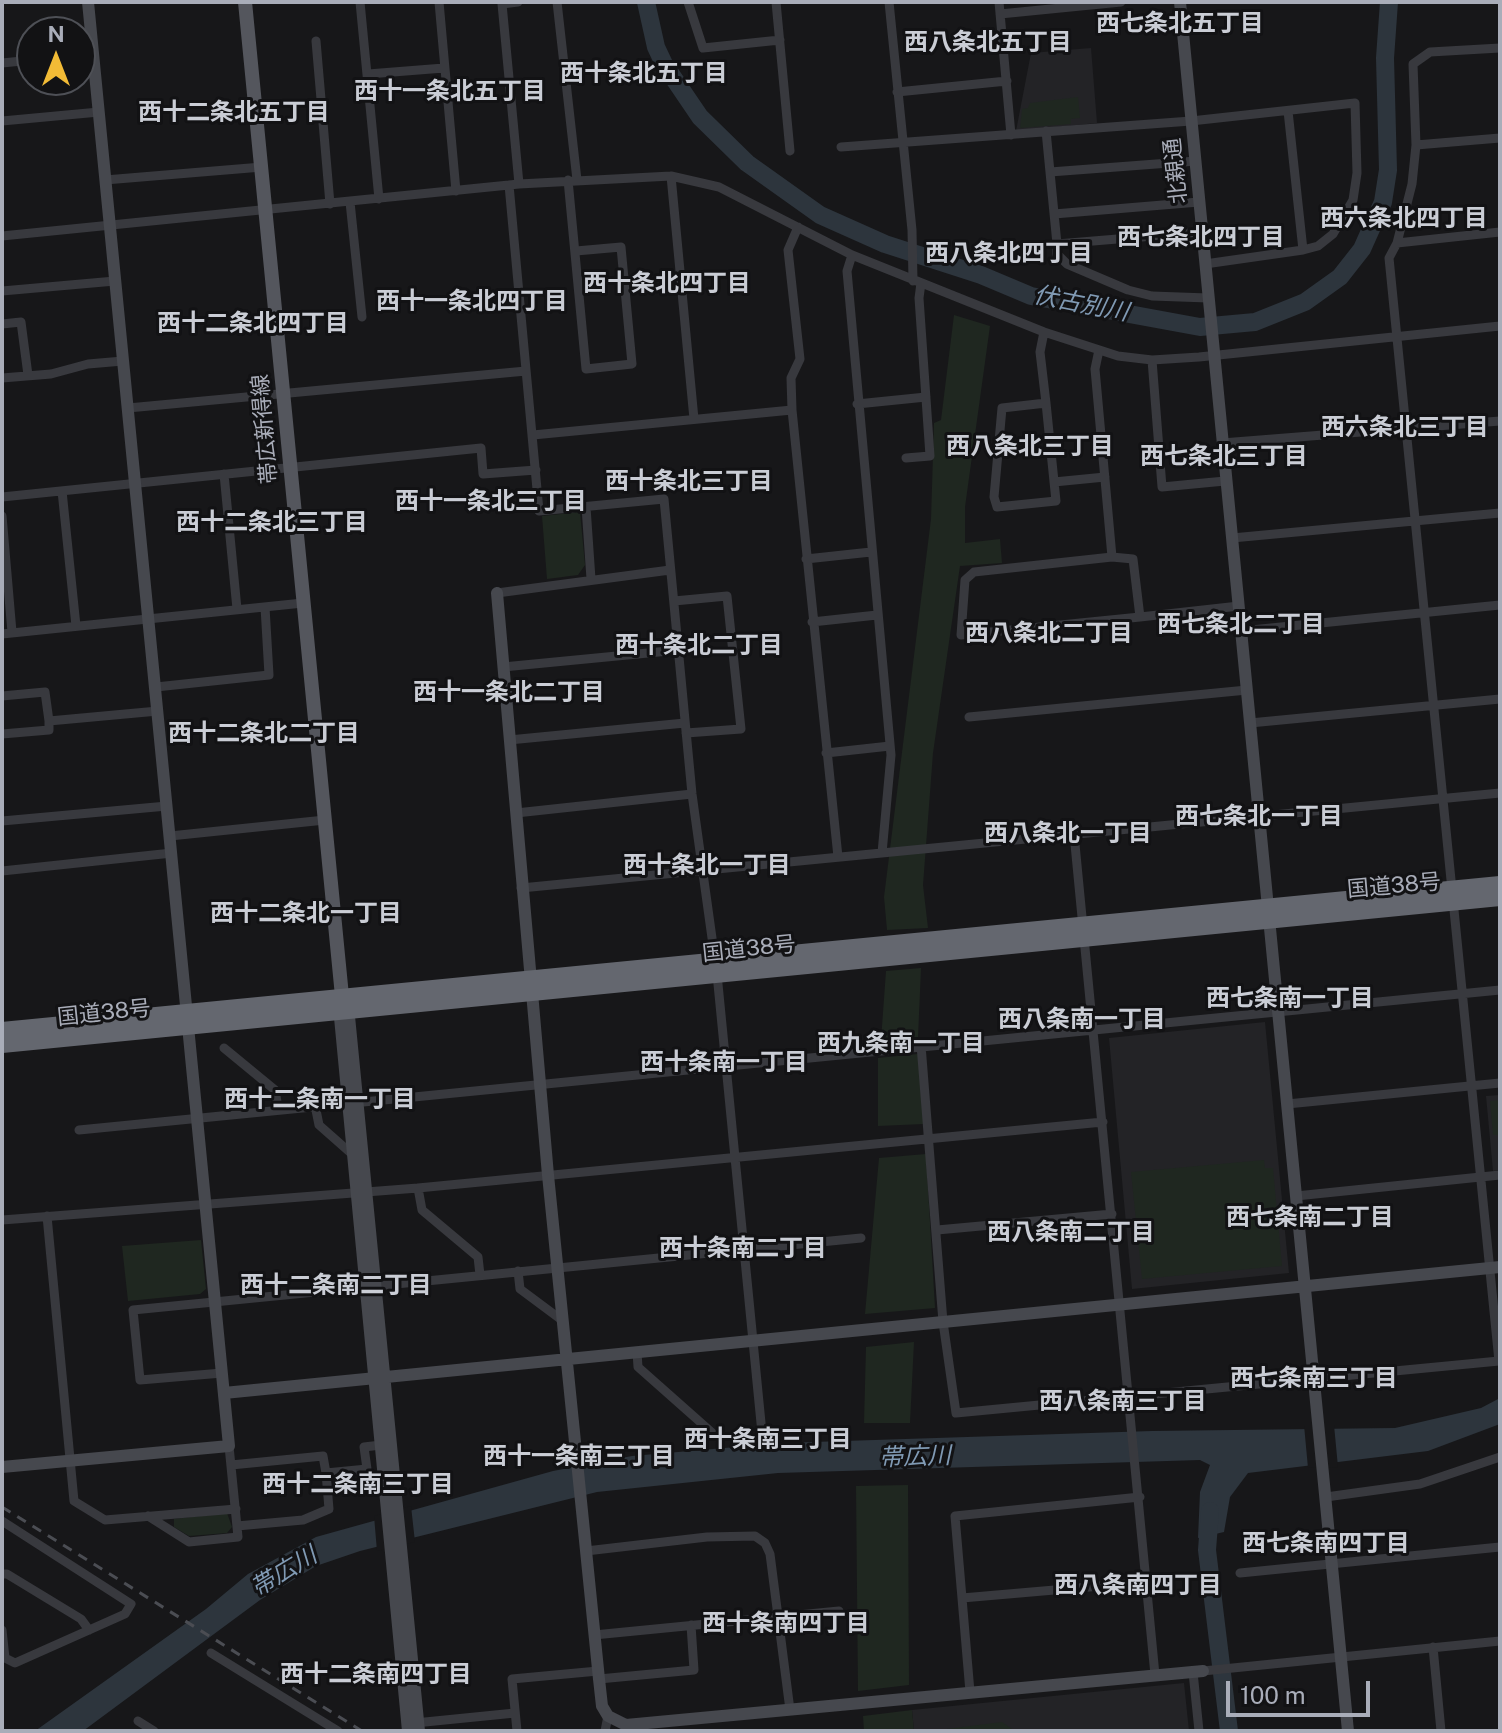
<!DOCTYPE html>
<meta charset="utf-8">
<style>
body{margin:0}
#map{position:relative;width:1502px;height:1733px;overflow:hidden;background:#171719;font-family:"Public Sans",sans-serif}
canvas{display:block}
.frame{position:absolute;inset:0;border:4px solid #a9adb9;pointer-events:none}
.north{position:absolute;left:16px;top:16px;width:80px;height:80px;box-sizing:border-box;background:#121214;border:2px solid #4e5056;border-radius:50%;rotate:0deg;font-size:22px;font-weight:700;line-height:32px;text-align:center;color:#a9adb9}
.north::after{content:'';display:block;margin:auto;width:28px;height:36px;background:#f2bb36;clip-path:polygon(50% 0,100% 100%,50% 72%,0 100%)}
.scale{position:absolute;left:1226px;top:1681px;width:144px;height:36px;box-sizing:border-box;border:4px solid #a9adb9;border-top:0;padding-left:10px;font-size:24px;line-height:28px;white-space:nowrap;color:#a9adb9;-webkit-text-stroke:6px #121214;paint-order:stroke}
</style>
<div id="map">
<canvas width="1502" height="1733"></canvas>
<div class="frame"></div>
<div class="north">N</div>
<div class="scale">100 m</div>
</div>
<script>
const c = document.querySelector('canvas').getContext('2d');
c.lineJoin = 'round';
function paint(path, color) { c.fillStyle = color; c.fill(path, 'evenodd'); }
const shape = rows => new Path2D(rows.map(r => 'M' + r).join(''));
function stroke(path, color, width, dash) { c.strokeStyle = color; c.lineWidth = width; c.lineCap = dash ? 'butt' : 'round'; c.setLineDash(dash || []); c.stroke(path); }
function drawText(font, color, halo, rows, align = 'center') {
  c.font = font + ' "Public Sans","Noto Sans JP",sans-serif'; c.lineWidth = 6; c.setLineDash([]); c.textBaseline = 'middle'; c.strokeStyle = halo; c.fillStyle = color; for (const [text, x, y, turn = 0] of rows) {
    c.save(); c.translate(x, y); c.rotate((+turn || 0) * Math.PI / 180); c.textAlign = isNaN(turn) ? turn : align; if (halo) c.strokeText(text, 0, 0); c.fillText(text, 0, 0); c.restore();
  }
}
const built = shape([
 [1091,48,1097,123,1016,131,1031,53],
 [1265,1022,1289,1273,1132,1289,1109,1038],
 [1500,1095,1500,1170,1493,1171,1486,1096],
 [1184,1683,1189,1731,914,1731,912,1710]
]);
const green = shape([
 [1078,97,1080,118,1071,119,1071,124,1020,128,1022,109,1028,108,1030,103],
 [954,315,990,326,965,507,965,543,1000,539,1002,563,960,566,933,753,923,885,928,928,887,930,884,897,931,519,934,423,941,420],
 [580,512,585,565,578,575,547,579,542,516],
 [921,968,918,1038,881,1040,886,971],
 [918,1054,924,1124,878,1126,878,1058],
 [1500,1100,1500,1135,1493,1135,1490,1101],
 [926,1154,935,1308,865,1314,879,1158],
 [1264,1160,1265,1168,1273,1168,1282,1266,1142,1279,1131,1172],
 [201,1240,206,1289,200,1294,128,1301,122,1246],
 [914,1342,910,1423,864,1423,866,1347],
 [908,1485,909,1685,858,1691,856,1486],
 [227,1513,232,1527,227,1533,189,1536,174,1527,174,1519],
 [912,1710,914,1731,864,1731,863,1716],
 [1002,1722,1015,1731,931,1731]
]);
const water = shape([
 [1500,1398,1500,1424,1428,1451,1248,1473,1230,1497,1224,1532,1198,1538,1200,1492,1210,1465,1200,1460,778,1473,597,1492,360,1551,316,1566,260,1600,83,1731,35,1731,206,1609,248,1574,316,1537,553,1471,632,1456,782,1443,1152,1431,1395,1428,1481,1408]
]);
const pier = shape([
 [1304,1425,1334,1425,1338,1467,1308,1468],
 [411,1506,415,1542,377,1551,374,1516]
]);
const river = shape([
 [646,2,656,47,664,64,700,117,747,163,820,215,885,244,981,275,1031,296,1200,327,1255,322,1305,302,1340,277,1362,249,1383,202,1388,170,1385,58,1389,2],
 [1210,1511,1207,1550,1229,1731]
]);
const street = shape([
 [360,2,379,199],
 [439,2,456,191],
 [518,2,502,4,519,184],
 [557,2,577,180],
 [688,2,703,48,780,40],
 [776,2,790,151],
 [889,2,912,230,913,281],
 [999,2,1011,135],
 [1000,14,1121,2],
 [316,41,330,204],
 [80,55,94,53],
 [2,63,32,60],
 [368,74,444,68],
 [897,92,1007,81],
 [1288,111,1303,250],
 [2,121,99,112],
 [1046,131,1057,244,1202,232],
 [1416,145,1500,138],
 [841,147,1191,121,1355,103,1357,173,1353,200,1333,234,1318,246,1303,250,1205,264],
 [1050,172,1196,161],
 [671,176,694,419],
 [105,180,262,167],
 [568,180,586,369,632,364,621,247,576,251],
 [509,185,539,511,664,499,692,794,717,974,762,1433],
 [350,202,362,317],
 [1054,214,1199,202],
 [798,227,788,250,800,359,791,378,792,410,838,857],
 [2,236,519,184,671,176,719,187,852,255,1044,332,1118,356,1152,360,1199,357,1500,326],
 [1397,243,1500,232],
 [1057,244,1057,254,1067,264,1128,290,1152,296,1208,298],
 [852,255,847,271,891,755,882,853],
 [2,291,115,281],
 [2,324,21,322,28,375],
 [1044,332,1040,352,1046,403,1056,501,997,507,994,497,1002,408,1046,403],
 [1099,350,1095,369,1112,557],
 [1152,360,1162,487,1225,481],
 [2,378,51,374,88,364,123,361],
 [857,404,926,397],
 [128,408,526,371],
 [533,435,792,410],
 [1222,443,1500,421],
 [906,458,930,456,919,298,921,283],
 [224,474,237,609],
 [1054,482,1105,477],
 [62,491,76,626],
 [2,497,481,448,483,474,536,470],
 [586,507,591,579],
 [2,516,12,632],
 [1232,538,1500,513],
 [806,559,871,552],
 [497,593,670,570],
 [674,601,727,596,741,729,686,733],
 [1140,617,1133,559,1112,557,974,572,965,580,961,635,1140,617,1239,606],
 [812,622,877,615],
 [1241,631,1500,605],
 [2,634,303,603],
 [503,667,679,650],
 [156,687,269,675,265,607],
 [2,696,45,692,49,721,49,730,2,734],
 [969,717,1247,690],
 [49,721,158,711],
 [1250,723,1500,699],
 [509,740,685,723],
 [826,753,890,746],
 [516,813,692,794],
 [2,821,167,806],
 [1074,834,1155,1675],
 [170,836,325,820],
 [2,871,172,853],
 [521,888,1500,793],
 [921,1045,943,1322,956,1413,1499,1361,1389,258,1397,243,1412,184,1416,145,1413,64,1430,52,1500,48],
 [224,1048,275,1090,278,1108],
 [1287,1104,1500,1083],
 [315,1105,319,1125,353,1155],
 [79,1130,1500,990],
 [418,1188,422,1210,478,1257,480,1275],
 [1296,1196,1500,1175],
 [47,1216,74,1501,105,1520,236,1509],
 [2,1220,418,1188,1103,1122],
 [937,1230,1112,1214],
 [518,1271,520,1289,563,1321],
 [637,1352,638,1367,717,1437],
 [222,1373,140,1380,133,1310,861,1238],
 [231,1465,323,1456,326,1473,367,1469,364,1447,381,1445],
 [1326,1497,1420,1484,1500,1457],
 [148,1516,189,1542,238,1537,229,1446],
 [2,1521,131,1604,125,1614,15,1663,5,1658,2,1630],
 [237,1526,303,1520,329,1509,326,1473],
 [586,1551,707,1537,755,1536,765,1543,770,1554,790,1710],
 [1240,1573,1500,1547],
 [2,1574,7,1574,81,1619,89,1630],
 [962,1598,1147,1582],
 [594,1635,839,1611],
 [1433,1647,1441,1731],
 [211,1653,338,1731],
 [1203,1671,1500,1641],
 [1193,1672,1199,1731],
 [599,1679,694,1670,691,1625],
 [970,1692,955,1516,1140,1497],
 [138,1721,154,1731],
 [415,1723,515,1713],
 [517,1731,512,1679,598,1671],
 [605,1731,608,1716]
]);
const secondary = shape([
 [1180,2,1348,1731],
 [497,593,548,1175,599,1679,602,1706,608,1716,626,1725,1203,1671],
 [348,1006,419,1731],
 [339,1007,408,1731],
 [224,1393,1500,1267],
 [2,1467,229,1446,88,2]
]);
const primary = shape([
 [245,2,342,996]
]);
const highway = shape([
 [2,1030,1500,884],
 [2,1045,1500,898]
]);
const rail = shape([
 [2,1507,362,1731]
]);
const streetNames = [
 ["北親通",1176,171,-96],
 ["帯広新得線",265,429,-95],
 ["国道38号",1394,886,-5],
 ["国道38号",749,949,-6],
 ["国道38号",104,1013,-6]
];
const neighbourhoodNames = [
 ["西七条北五丁目",1180,24],
 ["西八条北五丁目",988,43],
 ["西十条北五丁目",644,74],
 ["西十一条北五丁目",450,92],
 ["西十二条北五丁目",234,113],
 ["西六条北四丁目",1404,219],
 ["西七条北四丁目",1201,238],
 ["西八条北四丁目",1009,254],
 ["西十条北四丁目",667,284],
 ["西十一条北四丁目",472,302],
 ["西十二条北四丁目",253,324],
 ["西六条北三丁目",1405,428],
 ["西八条北三丁目",1030,447],
 ["西七条北三丁目",1224,457],
 ["西十条北三丁目",689,482],
 ["西十一条北三丁目",491,502],
 ["西十二条北三丁目",272,523],
 ["西七条北二丁目",1241,625],
 ["西八条北二丁目",1049,634],
 ["西十条北二丁目",699,646],
 ["西十一条北二丁目",509,693],
 ["西十二条北二丁目",264,734],
 ["西七条北一丁目",1259,817],
 ["西八条北一丁目",1068,834],
 ["西十条北一丁目",707,866],
 ["西十二条北一丁目",306,914],
 ["西七条南一丁目",1290,999],
 ["西八条南一丁目",1082,1020],
 ["西九条南一丁目",901,1044],
 ["西十条南一丁目",724,1063],
 ["西十二条南一丁目",320,1100],
 ["西七条南二丁目",1310,1218],
 ["西八条南二丁目",1071,1233],
 ["西十条南二丁目",743,1249],
 ["西十二条南二丁目",336,1286],
 ["西七条南三丁目",1314,1379],
 ["西八条南三丁目",1123,1402],
 ["西十条南三丁目",768,1440],
 ["西十一条南三丁目",579,1457],
 ["西十二条南三丁目",358,1485],
 ["西七条南四丁目",1326,1544],
 ["西八条南四丁目",1138,1586],
 ["西十条南四丁目",786,1624],
 ["西十二条南四丁目",376,1675]
];
const waterNames = [
 ["伏古別川",1081,304,11],
 ["帯広川",915,1457,-2],
 ["帯広川",284,1572,-31]
];
paint(built, '#232326');
paint(green, '#1f2720');
paint(water, '#2d353d');
paint(pier, '#171719');
stroke(river, '#2d353d', 18);
stroke(street, '#38393e', 9);
stroke(secondary, '#46484e', 12);
stroke(primary, '#54565d', 14);
stroke(highway, '#64676f', 16);
stroke(rail, '#4b4d53', 3, [10, 8]);
drawText('22px', '#a9adb9', '#121214', streetNames);
drawText('bold 24px', '#cacdd5', '#121214', neighbourhoodNames);
drawText('italic 24px', '#809ab4', '#121214', waterNames);
</script>
